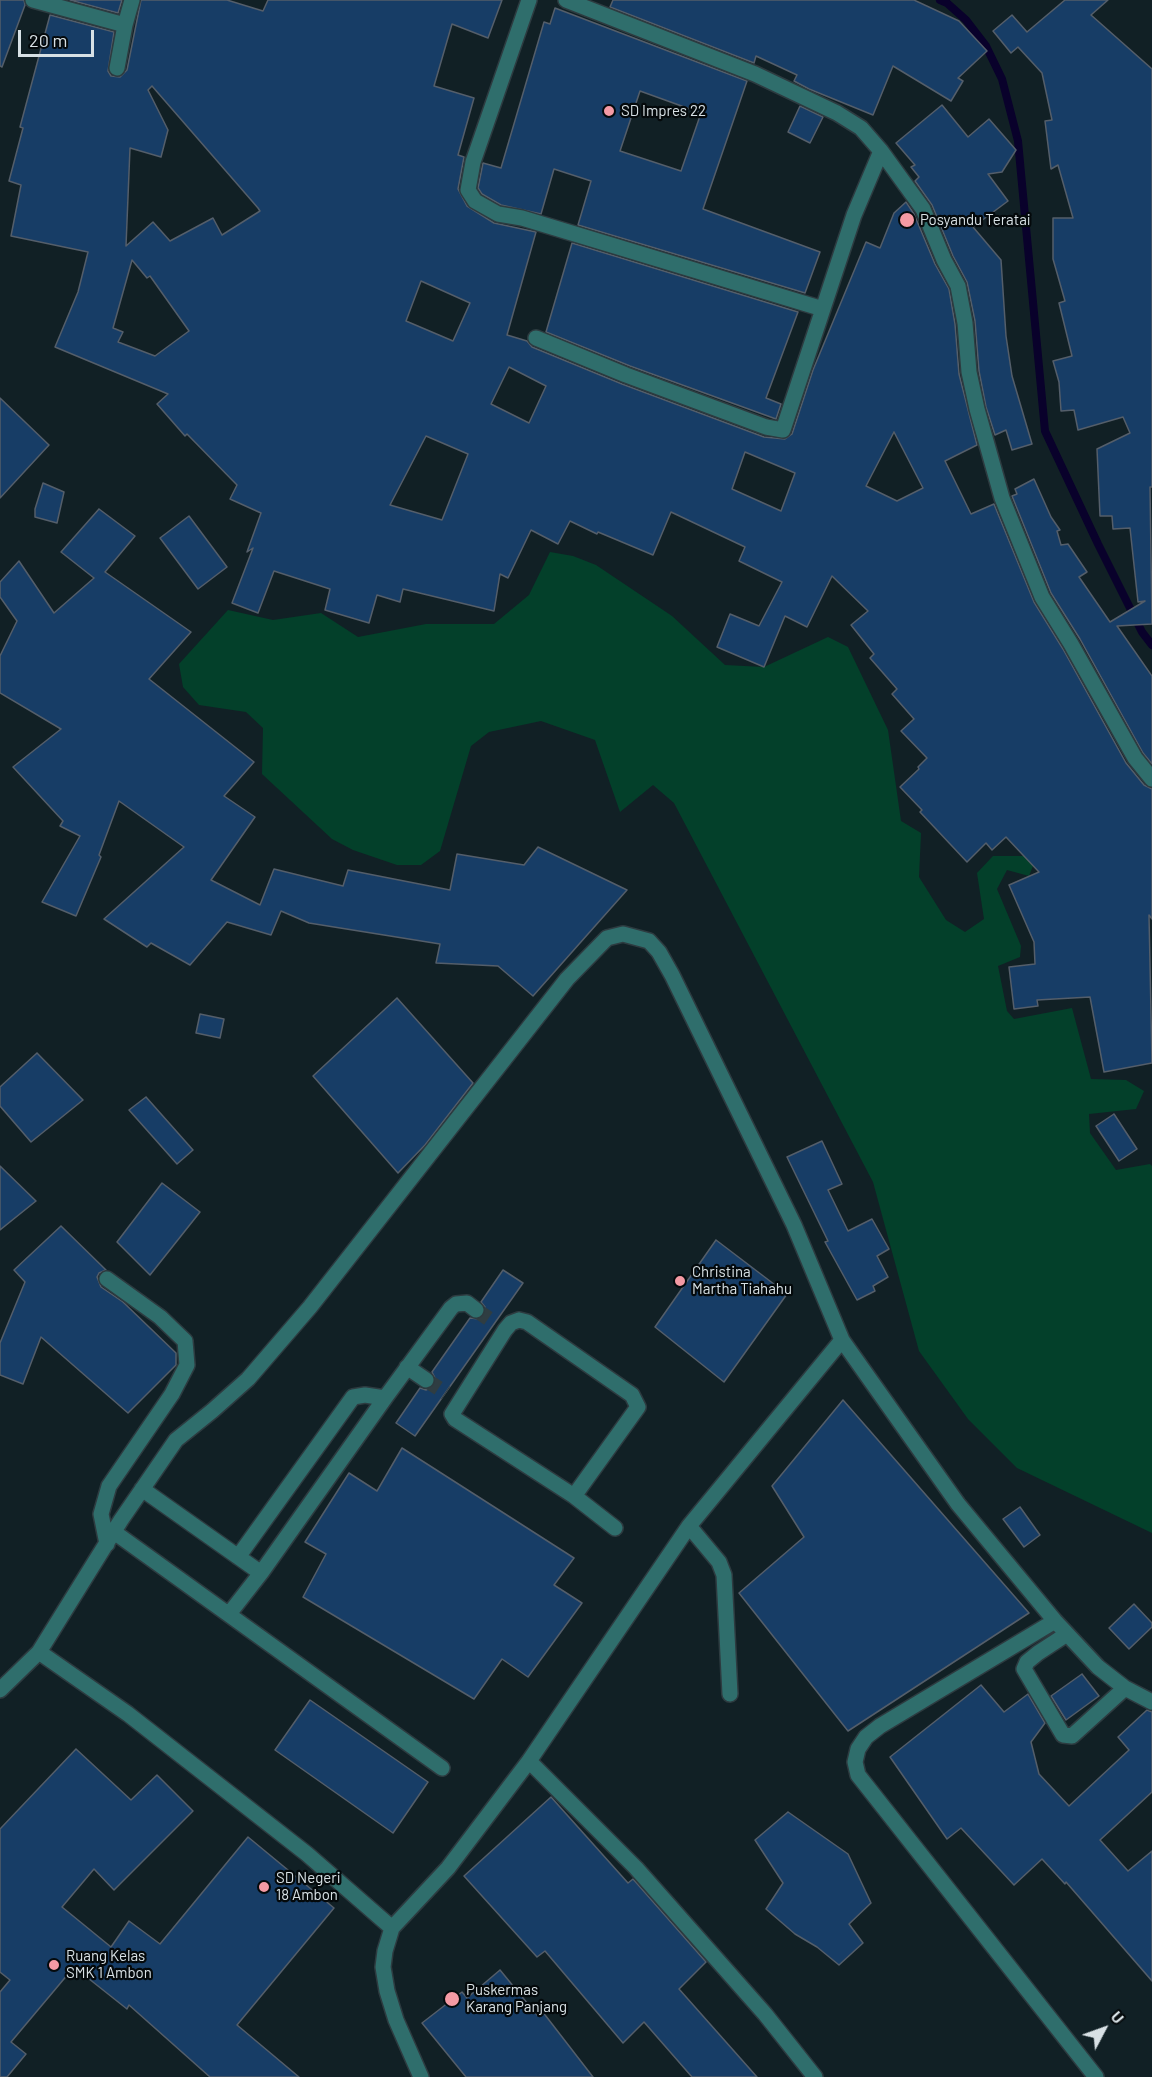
<!DOCTYPE html>
<style>
body{margin:0}
#map{position:relative;width:1152px;height:2077px;overflow:hidden;background:#112025;font-family:Barlow,sans-serif}
canvas{display:block}
.north{position:absolute;left:1074px;top:1999px;width:60px;height:60px;-webkit-text-stroke:4px #04090b;paint-order:stroke;rotate:49deg;font-size:16px;font-weight:700;line-height:24px;text-align:center;color:#d8e1e5}
.north::after{content:'';display:block;margin:auto;width:21px;height:27px;background:#d8e1e5;clip-path:polygon(50% 0,100% 100%,50% 72%,0 100%)}
.scale{position:absolute;left:18px;top:30px;width:76px;height:27px;box-sizing:border-box;border:3px solid #d8e1e5;border-top:0;padding-left:8px;font-size:18px;line-height:21px;white-space:nowrap;color:#d8e1e5;-webkit-text-stroke:4px #04090b;paint-order:stroke}
</style>
<div id="map">
<canvas width="1152" height="2077"></canvas>
<div class="north">U</div>
<div class="scale">20 m</div>
</div>
<script>
const c = document.querySelector('canvas').getContext('2d');
c.lineJoin = 'round';
function paint(path, color) { c.fillStyle = color; c.fill(path, 'evenodd'); }
const shape = rows => new Path2D(rows.map(r => 'M' + r).join(''));
function stroke(path, color, width, dash) { c.strokeStyle = color; c.lineWidth = width; c.lineCap = dash ? 'butt' : 'round'; c.setLineDash(dash || []); c.stroke(path); }
function drawText(font, color, halo, rows, align = 'center') {
  c.font = font + ' Barlow,sans-serif'; c.lineWidth = 4.5; c.setLineDash([]); c.textBaseline = 'middle'; c.strokeStyle = halo; c.fillStyle = color; for (const [text, x, y, turn = 0] of rows) {
    c.save(); c.translate(x, y); c.rotate((+turn || 0) * Math.PI / 180); c.textAlign = isNaN(turn) ? turn : align; if (halo) c.strokeText(text, 0, 0); c.fillText(text, 0, 0); c.restore();
  }
}
const green = shape([
 [550,552,573,556,596,565,672,616,725,665,764,667,828,637,848,647,888,730,901,821,921,833,919,877,946,920,965,932,984,919,977,873,993,856,1037,856,1029,876,1007,870,997,889,1021,946,1020,957,998,966,1007,1011,1014,1019,1072,1008,1091,1079,1126,1080,1144,1091,1136,1109,1089,1114,1090,1133,1116,1170,1150,1164,1152,1166,1152,1533,1017,1468,968,1419,919,1351,873,1182,674,803,653,785,620,812,595,740,541,721,489,732,471,746,440,851,421,865,397,865,353,850,332,839,262,774,263,728,246,712,199,705,183,687,179,664,228,610,273,620,321,613,358,637,426,624,494,624,529,595]
]);
const stream = shape([
 [940,0,947,3,966,20,986,46,1002,79,1018,141,1045,431,1098,544,1142,632,1152,645]
]);
const building = shape([
 [0,0,24,0,25,5,2,67,0,66,0,0],
 [70,0,122,0,118,13,70,0],
 [141,0,227,0,263,11,268,0,502,0,488,38,452,24,434,86,474,98,458,155,464,157,458,189,467,206,494,223,536,232,507,335,527,341,532,347,622,384,764,437,785,439,792,434,813,370,866,242,880,248,894,213,906,202,914,214,935,264,949,289,955,324,959,374,977,445,945,461,971,514,994,504,1034,602,1063,649,1126,763,1144,785,1152,789,1152,919,1149,915,1152,1063,1104,1072,1090,997,1037,1000,1038,1006,1014,1009,1009,967,1035,964,1034,942,1009,885,1039,872,1006,837,992,850,986,843,967,862,920,812,922,810,900,787,919,769,918,767,927,758,901,731,914,719,892,694,897,689,870,658,874,654,851,625,868,611,832,576,807,627,785,616,764,667,717,647,730,614,759,626,782,582,739,561,745,547,671,512,653,555,598,532,597,534,570,521,558,544,531,530,508,578,500,574,494,611,403,589,400,602,377,595,369,623,325,610,330,589,274,571,258,613,232,603,253,548,247,552,261,513,230,499,237,485,187,434,185,436,157,404,168,394,55,347,78,292,88,252,11,236,21,185,9,181,23,128,20,127,50,15,114,32,108,71,111,76,120,77,127,70,141,0],
 [152,86,258,208,260,211,222,235,213,218,170,241,153,222,126,246,130,148,161,157,168,130,148,90,152,86],
 [132,260,147,278,150,276,189,331,155,356,118,342,123,332,113,328,132,260],
 [421,281,470,303,453,341,406,321,421,281],
 [509,367,546,386,529,423,491,404,509,367],
 [894,432,923,488,897,501,866,486,894,432],
 [426,436,468,454,442,520,390,505,426,436],
 [745,452,795,473,781,511,732,489,745,452],
 [613,0,914,0,959,21,987,51,958,78,963,81,951,101,893,66,873,115,809,89,794,81,797,75,756,56,754,63,610,7,613,0],
 [1065,0,1108,0,1091,15,1152,69,1152,487,1150,487,1152,624,1117,626,1152,676,1152,764,1143,753,1080,639,1051,593,1012,496,1017,494,1015,489,1034,479,1051,517,1060,530,1057,531,1061,545,1068,544,1087,572,1079,577,1110,622,1145,601,1138,602,1130,528,1113,529,1112,516,1100,516,1097,449,1130,433,1123,417,1078,430,1074,410,1061,411,1059,382,1053,361,1072,356,1059,303,1065,301,1053,259,1053,218,1073,218,1058,165,1051,169,1045,121,1052,120,1042,73,1018,47,1011,53,993,31,1012,15,1027,32,1065,0],
 [555,8,747,81,703,209,820,252,805,293,578,225,591,181,554,169,541,214,501,205,482,194,478,188,483,163,501,168,544,22,550,24,555,8],
 [640,91,701,113,681,171,620,151,640,91],
 [942,105,968,137,989,119,1016,150,1002,172,988,174,1008,201,973,227,1001,260,1006,336,1012,376,1032,444,1012,450,1006,430,995,435,986,407,979,371,975,321,967,282,953,256,932,205,915,181,919,177,911,167,915,165,896,143,942,105],
 [800,106,823,117,810,143,788,132,800,106],
 [572,243,798,312,766,398,781,404,776,419,630,366,546,332,572,243],
 [0,398,49,445,0,498,0,398],
 [43,483,64,492,57,523,35,517,35,509,43,483],
 [99,509,135,536,105,572,191,632,149,679,254,762,224,796,255,817,211,880,260,905,274,869,343,886,348,870,450,890,457,854,524,865,538,847,627,890,533,996,498,966,436,963,440,944,309,923,281,911,271,935,227,922,190,965,151,943,147,947,104,919,184,847,119,801,99,855,101,857,76,916,42,902,80,836,60,826,63,821,13,767,61,729,0,693,0,656,17,621,0,597,0,582,19,561,54,613,94,578,61,552,99,509],
 [189,516,227,567,198,589,160,538,189,516],
 [397,998,473,1083,425,1145,398,1173,313,1076,397,998],
 [200,1014,224,1019,220,1038,196,1033,200,1014],
 [37,1053,83,1100,31,1142,0,1106,0,1087,37,1053],
 [146,1097,193,1150,177,1164,129,1110,146,1097],
 [1114,1114,1137,1149,1119,1161,1096,1126,1114,1114],
 [822,1141,842,1184,828,1190,848,1231,872,1219,889,1249,877,1256,888,1277,873,1286,875,1291,857,1300,825,1242,828,1241,787,1157,822,1141],
 [0,1166,36,1201,0,1230,0,1166],
 [162,1183,200,1212,150,1275,117,1242,162,1183],
 [61,1226,106,1270,99,1273,97,1277,101,1287,123,1302,176,1353,176,1365,128,1413,41,1337,23,1384,0,1375,0,1343,25,1282,14,1270,61,1226],
 [716,1240,787,1294,724,1382,655,1327,716,1240],
 [503,1270,523,1283,415,1436,396,1423,420,1388,426,1390,434,1386,436,1380,432,1372,470,1318,479,1319,484,1315,485,1307,481,1302,503,1270],
 [843,1400,1029,1613,848,1731,739,1593,804,1537,772,1486,843,1400],
 [402,1448,574,1558,554,1585,582,1603,528,1677,502,1659,474,1699,303,1597,326,1554,305,1542,349,1473,377,1491,402,1448],
 [1020,1507,1040,1535,1024,1547,1003,1519,1020,1507],
 [1134,1604,1152,1623,1152,1627,1129,1649,1109,1628,1134,1604],
 [1082,1674,1099,1696,1066,1720,1051,1696,1082,1674],
 [981,1685,1004,1712,1028,1694,1045,1723,1031,1742,1039,1774,1069,1806,1129,1750,1118,1737,1147,1710,1152,1712,1152,1792,1100,1840,1128,1871,1152,1851,1152,1981,1066,1882,1065,1884,1042,1859,1014,1885,961,1828,947,1839,890,1757,981,1685],
 [310,1700,428,1782,393,1833,275,1750,310,1700],
 [76,1749,131,1800,157,1775,193,1811,114,1890,94,1869,62,1907,111,1947,129,1921,160,1944,248,1837,334,1908,237,2025,299,2077,210,2077,129,2005,127,2009,74,1967,11,2042,26,2054,7,2077,0,2077,0,1992,10,1980,0,1972,0,1829,76,1749],
 [551,1797,628,1883,633,1879,706,1962,679,1989,757,2077,692,2077,644,2022,623,2043,545,1951,537,1957,464,1876,551,1797],
 [788,1812,848,1854,871,1903,849,1924,863,1943,839,1965,817,1947,795,1934,766,1909,783,1883,755,1840,788,1812],
 [500,1970,537,2015,542,2011,593,2077,466,2077,422,2023,462,1992,467,1998,500,1970]
]);
const minorTunnel = shape([
 [476,1310,495,1323],
 [426,1380,446,1393]
]);
const minor = shape([
 [33,0,125,25,117,68],
 [529,0,473,162,468,190,475,201,498,214,522,218,823,309],
 [566,0,755,74,837,113,861,128,881,151,923,209,944,260,958,286,965,323,969,372,977,409,1002,498,1042,597,1071,644,1135,758,1152,779],
 [125,25,132,0],
 [536,338,626,375,766,427,783,430,854,215,881,151],
 [107,1279,160,1317,185,1341,187,1365,172,1394,109,1486,101,1514,107,1544],
 [519,1320,527,1322,632,1395,638,1407,574,1496,455,1419,452,1414,505,1330,511,1323,519,1320],
 [842,1340,958,1504,1055,1621,1098,1667,1125,1688,1152,1702],
 [407,1367,426,1380],
 [142,1489,261,1573],
 [574,1496,615,1528],
 [689,1526,719,1562,724,1575,730,1694],
 [114,1532,442,1768],
 [238,1557,353,1397,365,1395,385,1398],
 [229,1614,261,1573,385,1398,451,1308,456,1304,467,1303,476,1310],
 [1055,1621,880,1726,866,1737,858,1749,855,1762,858,1775,1096,2077],
 [1067,1634,1038,1653,1027,1662,1024,1669,1063,1735,1072,1736,1125,1688],
 [39,1652,128,1714,307,1854,392,1928],
 [0,1690,39,1652,121,1520,176,1440,212,1411,248,1379,310,1307,567,979,607,938,623,934,649,941,659,952,672,975,794,1225,842,1340,689,1526,529,1761,448,1868,392,1928,385,1951,383,1967,387,1991,396,2020,421,2077],
 [529,1761,636,1868,765,2014,815,2077]
]);
const markers = [
 [609,111,6,"#f49aa4"],
 [907,220,8,"#f49aa4"],
 [680,1281,6,"#f49aa4"],
 [264,1887,6,"#f49aa4"],
 [54,1965,6,"#f49aa4"],
 [452,1999,8,"#f49aa4"]
];
const poiNames = [
 ["SD Impres 22",621,111],
 ["Posyandu Teratai",920,220],
 ["Christina",692,1272],
 ["Martha Tiahahu",692,1289],
 ["SD Negeri",276,1878],
 ["18 Ambon",276,1895],
 ["Ruang Kelas",66,1956],
 ["SMK 1 Ambon",66,1973],
 ["Puskermas",466,1990],
 ["Karang Panjang",466,2007]
];
paint(green, '#03402a');
stroke(stream, '#09012b', 8);
paint(building, '#173d66');
stroke(building, '#545e6a', 1.5);
stroke(minorTunnel, '#2f3d42', 15, [15, 8]);
stroke(minor, '#2d3b40', 18);
stroke(minor, '#2f6e6c', 15);
for (const [x, y, r, color] of markers) { const dot = new Path2D(); dot.arc(x, y, r, 0, 2 * Math.PI); c.fillStyle = color; c.fill(dot); stroke(dot, '#04090b', 2); }
drawText('15px', '#d8e1e5', '#04090b', poiNames, 'left');
</script>
